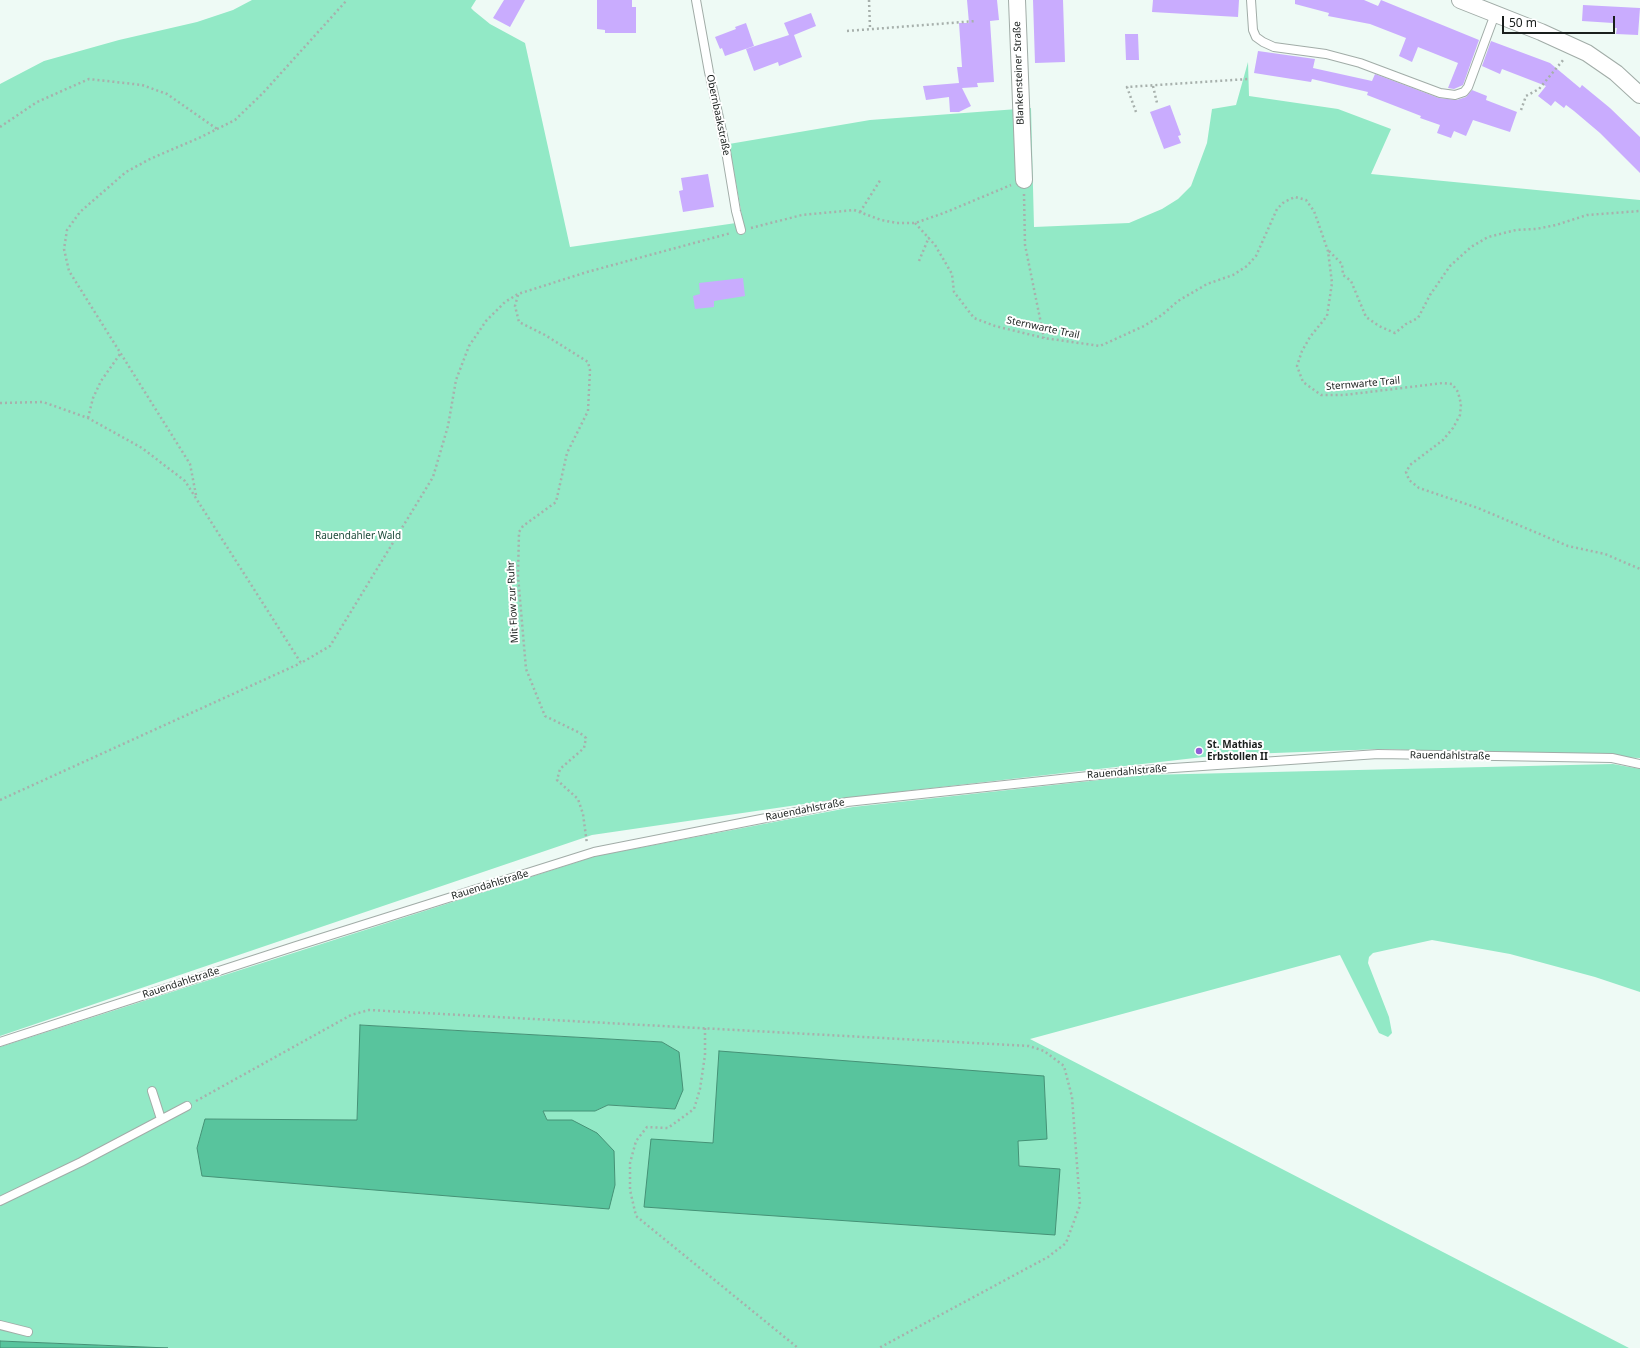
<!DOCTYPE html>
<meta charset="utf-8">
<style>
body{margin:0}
#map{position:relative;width:1640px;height:1348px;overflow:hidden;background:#eefaf5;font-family:"Noto Sans",sans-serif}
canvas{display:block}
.scale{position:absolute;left:1502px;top:16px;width:113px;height:18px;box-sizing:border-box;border:2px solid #191e1c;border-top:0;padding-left:5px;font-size:12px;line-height:14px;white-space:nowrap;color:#191e1c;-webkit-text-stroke:3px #fff;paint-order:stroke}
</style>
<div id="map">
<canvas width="1640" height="1348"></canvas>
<div class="scale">50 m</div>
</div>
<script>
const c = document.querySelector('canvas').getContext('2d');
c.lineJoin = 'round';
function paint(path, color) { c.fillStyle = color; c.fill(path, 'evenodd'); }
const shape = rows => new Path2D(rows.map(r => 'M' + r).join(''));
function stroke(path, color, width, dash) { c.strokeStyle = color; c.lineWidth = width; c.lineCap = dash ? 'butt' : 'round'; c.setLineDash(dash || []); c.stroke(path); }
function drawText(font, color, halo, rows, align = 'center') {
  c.font = font + ' "Noto Sans",sans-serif'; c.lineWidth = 4; c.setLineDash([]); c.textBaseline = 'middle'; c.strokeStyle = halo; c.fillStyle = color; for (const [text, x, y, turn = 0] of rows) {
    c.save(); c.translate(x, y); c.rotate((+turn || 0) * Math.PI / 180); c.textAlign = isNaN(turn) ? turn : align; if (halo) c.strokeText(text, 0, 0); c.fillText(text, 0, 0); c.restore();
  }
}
const green = shape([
 [252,0,476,0,471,8,474,11,490,24,525,43,570,247,743,222,729,144,870,120,1031,108,1034,227,1129,223,1162,209,1178,199,1191,186,1207,143,1212,109,1236,105,1248,62,1249,96,1338,109,1391,129,1371,174,1640,200,1640,758,1382,749,1221,755,845,798,592,835,0,1036,0,84,44,61,119,40,197,22,233,10],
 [1613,764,1640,769,1640,992,1595,977,1510,954,1432,940,1373,953,1369,957,1368,963,1389,1017,1392,1033,1388,1037,1379,1033,1340,955,1030,1039,1629,1348,168,1348,0,1341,0,1047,596,856,853,807,1145,775],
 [361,1025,662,1042,679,1052,675,1109,608,1105,595,1111,543,1111,547,1120,572,1120,197,1148,206,1119,357,1120]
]);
const water = shape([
 [360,1025,662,1042,679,1052,683,1090,675,1109,608,1105,595,1111,543,1111,547,1120,572,1120,597,1133,614,1151,615,1185,609,1209,202,1176,197,1148,205,1119,357,1120,360,1025],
 [719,1051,1044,1076,1047,1139,1018,1141,1019,1166,1060,1169,1055,1235,644,1207,651,1139,713,1143,719,1051],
 [0,1341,168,1348,0,1348,0,1341]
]);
const building = shape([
 [504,0,525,0,510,27,493,18],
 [597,0,632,0,632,7,636,7,636,33,605,33,605,30,597,29],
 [967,0,997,0,999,20,990,21,994,82,977,83,978,87,962,88,971,106,959,112,950,112,949,97,926,100,923,86,959,83,957,67,962,67,959,23,969,23],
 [1033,0,1063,0,1065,62,1035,63],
 [1153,0,1239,0,1238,17,1152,12],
 [1295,0,1364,0,1378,6,1381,0,1479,40,1463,85,1454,89,1448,88,1458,63,1418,47,1412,62,1399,56,1406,38,1370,24,1328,16,1329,13,1295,4],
 [1583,5,1640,8,1638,35,1616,34,1617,28,1613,28,1613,23,1582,21],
 [811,13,816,26,794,35,802,57,779,66,778,62,754,71,746,49,789,35,784,23],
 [746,23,754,46,725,56,722,48,720,49,715,37,736,29,735,27],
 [1125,34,1138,34,1139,60,1126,60],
 [1491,41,1550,63,1580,88,1582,85,1610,108,1640,137,1640,173,1600,133,1574,111,1566,105,1564,108,1555,101,1551,106,1538,96,1546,86,1502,69,1500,74,1482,66],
 [1258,51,1315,59,1313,68,1372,81,1375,74,1439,98,1457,100,1466,97,1472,90,1487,96,1486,100,1517,112,1510,132,1473,120,1466,136,1454,131,1451,138,1437,133,1440,125,1420,118,1421,116,1367,95,1368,92,1312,79,1311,82,1254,73],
 [1170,105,1181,135,1178,136,1181,143,1164,149,1150,112],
 [708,174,714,207,683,212,679,191,683,190,681,178],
 [743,278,745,296,714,301,714,307,695,309,693,296,700,294,699,283]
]);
const path = shape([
 [869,0,870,28],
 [847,31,976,21],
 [1153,86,1157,103],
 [1521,110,1526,96,1539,89,1564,59],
 [1136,112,1127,87,1248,79],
 [0,127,37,102,89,79,142,85,167,94,217,129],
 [1024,194,1025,245,1044,338],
 [860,212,881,179],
 [915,223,935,245,952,274,954,292,974,318,995,326,1044,338,1100,346,1144,326,1162,315,1178,301,1207,284,1233,275,1247,266,1256,256,1277,209,1284,202,1295,197,1306,200,1314,211,1328,251,1332,283,1327,316,1310,337,1302,351,1297,366,1303,382,1321,395,1344,395,1443,383,1452,384,1458,392,1461,404,1460,415,1453,428,1443,440,1410,465,1406,472,1409,480,1419,488,1478,508,1568,546,1605,554,1640,569],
 [751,228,802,215,854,210,881,220,897,223,915,223,944,213,1011,185],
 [1329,251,1342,264,1343,275,1351,281,1366,317,1379,326,1395,333,1406,324,1418,318,1430,295,1450,266,1471,247,1488,237,1516,230,1536,229,1556,225,1587,215,1640,211],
 [919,261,929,237],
 [518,295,515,306,519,322,545,335,588,362,590,370,588,411,567,453,556,502,523,526,519,532,518,576,526,669,545,716,580,733,586,738,584,748,560,769,557,780,578,799,583,814,587,844],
 [0,403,43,402,88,418,142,448,185,481,301,663,330,646,433,477,448,426,456,380,469,346,486,321,505,302,518,294,587,272,731,233],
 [88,418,93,398,101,381,120,354],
 [196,495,190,464,69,271,64,249,67,230,80,212,126,172,150,159,201,137,235,120,263,93,347,0],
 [0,800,301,663],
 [705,1028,705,1055,700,1089,694,1109,668,1128,647,1127,636,1141,630,1163,630,1190,636,1216,798,1348],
 [196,1101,351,1015,369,1010,1029,1046,1044,1051,1064,1066,1072,1097,1080,1205,1066,1243,1048,1257,879,1348]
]);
const lane = shape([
 [696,0,709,72,725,145,736,211,741,230],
 [1251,0,1253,30,1256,37,1263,42,1274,47,1326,54,1360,63,1440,93,1455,95,1464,92,1468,87,1495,14],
 [0,1042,296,946,594,852,847,802,1144,770,1378,754,1612,758,1640,764],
 [152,1091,161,1119],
 [0,1201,81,1162,187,1106],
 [0,1325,28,1332]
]);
const street = shape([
 [1017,0,1024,180],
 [1460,0,1541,32,1587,53,1616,73,1640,95]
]);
const markers = [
 [1199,751,4,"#915fd8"]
];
const streetNames = [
 ["Blankensteiner Straße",1019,73,-92],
 ["Obernbaakstraße",718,115,78],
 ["Sternwarte Trail",1043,328,12],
 ["Sternwarte Trail",1363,384,-5],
 ["Mit Flow zur Ruhr",513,602,-93],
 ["Rauendahlstraße",1450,756,1],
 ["Rauendahlstraße",1127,772,-5],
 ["Rauendahlstraße",805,810,-11],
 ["Rauendahlstraße",490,885,-17],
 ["Rauendahlstraße",181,983,-18]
];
const parkNames = [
 ["Rauendahler Wald",358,536]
];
const poiNames = [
 ["St. Mathias",1207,745],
 ["Erbstollen II",1207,757]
];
paint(green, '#92e9c6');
paint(water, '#58c49d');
stroke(water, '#459276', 1);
paint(building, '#c9acfe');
stroke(lane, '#a1aca7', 10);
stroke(street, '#a1aca7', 18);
stroke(path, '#a7b0ac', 2.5, [2, 3]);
stroke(lane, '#fff', 8);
stroke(street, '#fff', 16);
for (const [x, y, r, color] of markers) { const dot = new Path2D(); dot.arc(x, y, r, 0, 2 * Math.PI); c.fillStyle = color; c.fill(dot); stroke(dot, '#fff', 1.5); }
drawText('10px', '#191e1c', '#fff', streetNames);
drawText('10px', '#1e4c3b', '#fff', parkNames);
drawText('bold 10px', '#191e1c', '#fff', poiNames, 'left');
</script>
